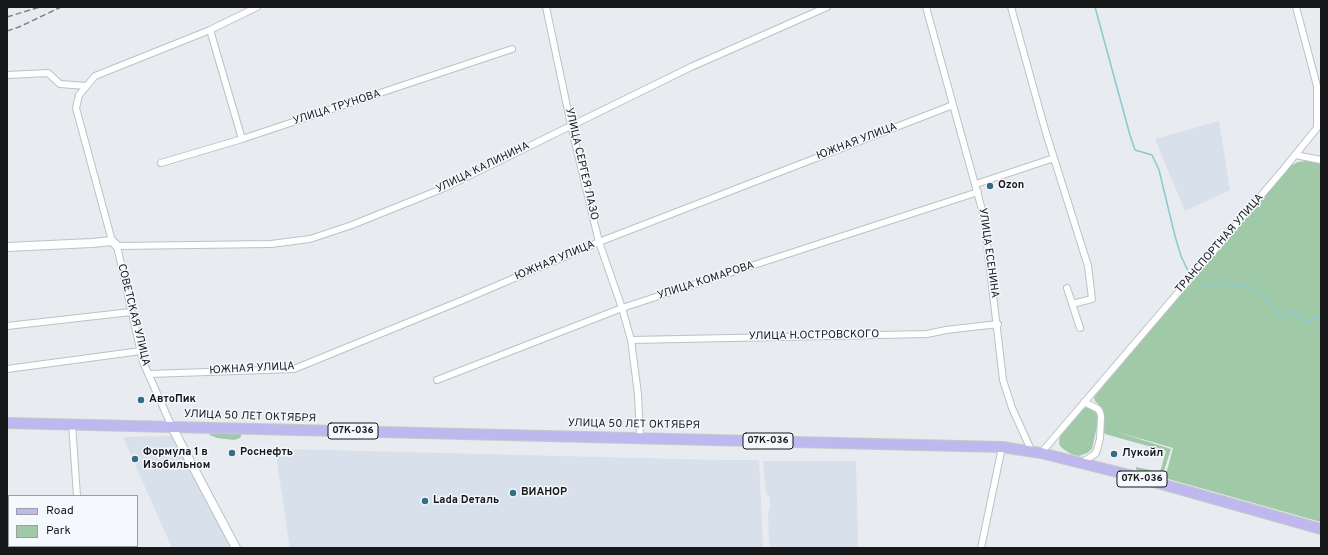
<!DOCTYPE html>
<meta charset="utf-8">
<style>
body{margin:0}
#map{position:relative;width:1328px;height:555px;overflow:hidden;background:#e8ebf0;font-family:Overpass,sans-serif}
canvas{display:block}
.frame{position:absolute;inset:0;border:8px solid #171819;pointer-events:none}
.legend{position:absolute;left:8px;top:495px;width:130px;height:52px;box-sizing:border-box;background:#f5f9fe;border:1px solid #9c9fa2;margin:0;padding:5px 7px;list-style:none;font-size:12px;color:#171819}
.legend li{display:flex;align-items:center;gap:8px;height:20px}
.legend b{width:20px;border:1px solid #9c9fa2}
</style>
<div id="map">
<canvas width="1328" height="555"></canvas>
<div class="frame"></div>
<ul class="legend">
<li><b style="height:5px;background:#bfb8ee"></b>Road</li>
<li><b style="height:11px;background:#a0c9a7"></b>Park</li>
</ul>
</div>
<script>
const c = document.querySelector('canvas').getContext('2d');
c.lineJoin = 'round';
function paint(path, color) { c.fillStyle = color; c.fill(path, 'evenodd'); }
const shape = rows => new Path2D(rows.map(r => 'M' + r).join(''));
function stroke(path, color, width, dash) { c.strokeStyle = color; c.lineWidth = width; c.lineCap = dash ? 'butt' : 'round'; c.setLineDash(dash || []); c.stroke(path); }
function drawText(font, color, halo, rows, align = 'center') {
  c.font = font + ' Overpass,sans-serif'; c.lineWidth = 3; c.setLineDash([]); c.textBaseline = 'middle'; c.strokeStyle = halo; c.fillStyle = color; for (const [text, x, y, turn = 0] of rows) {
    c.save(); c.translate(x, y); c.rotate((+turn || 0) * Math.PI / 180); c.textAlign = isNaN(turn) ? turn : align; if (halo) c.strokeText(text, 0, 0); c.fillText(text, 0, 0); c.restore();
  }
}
const built = shape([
 [1219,121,1230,190,1185,211,1155,139],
 [172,436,174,439,232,548,172,548,123,437],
 [284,449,719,460,759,460,763,548,290,548,276,456],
 [763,461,856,461,858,541,857,546,863,548,771,548,769,541,768,512,770,509,770,498,766,494]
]);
const green = shape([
 [1307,161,1321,164,1321,522,1165,478,1173,448,1114,431,1171,449,1162,477,1136,470,1136,467,1160,472,1166,451,1105,434,1103,431,1105,417,1102,408,1095,401,1094,397,1290,166,1298,162],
 [1087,407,1094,410,1099,417,1092,449,1087,453,1079,456,1071,454,1062,448,1059,444,1060,435,1081,410],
 [209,432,241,433,242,434,240,438,234,440,217,438,210,435]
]);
const stream = shape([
 [1095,7,1130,135,1135,150,1152,155,1159,170,1175,236,1181,256,1188,271],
 [1198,280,1205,288,1220,284,1225,280,1235,286,1248,286,1260,292,1281,317,1292,312,1307,321,1316,318,1321,321]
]);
const minor = shape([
 [546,7,571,125,599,242,622,308,631,340,638,394,640,437],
 [926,7,984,217,1003,380,1012,408,1032,452],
 [1011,7,1046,133,1088,266,1092,299,1072,304],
 [210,30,242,139],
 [7,75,48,73,60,84,86,86],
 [1295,155,1321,160],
 [161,163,242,139,512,49],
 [976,184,1054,158],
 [112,241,76,108,79,95,95,76,210,30,257,7],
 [1067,288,1080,328],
 [7,326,131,312],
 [631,340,927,334,946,330,998,324],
 [7,369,141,351],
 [149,374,294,369,463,300,599,242,953,105],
 [437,380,622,308,978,192],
 [72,424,77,496],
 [172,427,143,362,117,246,271,244,310,239,352,225,444,188,691,67,827,7],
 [1041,453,1282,171,1317,128,1317,86,1296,7],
 [1081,463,1092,456,1096,453,1100,439,1101,416,1100,412,1098,409,1084,402],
 [81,546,81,548],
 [981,548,1002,447]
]);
const tertiary = shape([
 [7,247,92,243,112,241,117,246],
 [172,427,236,548]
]);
const primary = shape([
 [7,423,1002,447,1041,453,1133,476,1321,529]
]);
const rail = shape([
 [7,8,11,7],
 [7,17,40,7],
 [7,31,19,27,61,7]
]);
const markers = [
 [990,186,4,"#356d87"],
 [141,400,4,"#356d87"],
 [232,453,4,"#356d87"],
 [1114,454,4,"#356d87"],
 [135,459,4,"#356d87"],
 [513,493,4,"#356d87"],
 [425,501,4,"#356d87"]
];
const shields = [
 [353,431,50],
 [768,441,50],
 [1142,479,50]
];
const shieldNames = [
 ["07К-036",353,431],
 ["07К-036",768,441],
 ["07К-036",1142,479]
];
const streetNames = [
 ["УЛИЦА ТРУНОВА",337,108,-18],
 ["ЮЖНАЯ УЛИЦА",857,142,-21],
 ["УЛИЦА СЕРГЕЯ ЛАЗО",581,164,77],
 ["УЛИЦА КАЛИНИНА",483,168,-26],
 ["ТРАНСПОРТНАЯ УЛИЦА",1220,244,-49],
 ["УЛИЦА ЕСЕНИНА",988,253,82],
 ["ЮЖНАЯ УЛИЦА",555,261,-23],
 ["УЛИЦА КОМАРОВА",706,281,-18],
 ["СОВЕТСКАЯ УЛИЦА",133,315,76],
 ["УЛИЦА Н.ОСТРОВСКОГО",814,336,-1],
 ["ЮЖНАЯ УЛИЦА",252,369,-3],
 ["УЛИЦА 50 ЛЕТ ОКТЯБРЯ",250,417,2],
 ["УЛИЦА 50 ЛЕТ ОКТЯБРЯ",634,425,1]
];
const poiNames = [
 ["Ozon",998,186],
 ["АвтоПик",149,400],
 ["Формула 1 в",143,453],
 ["Изобильном",143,466],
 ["Роснефть",240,453],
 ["Лукойл",1122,454],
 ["ВИАНОР",521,493],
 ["Lada Dеталь",433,501]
];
paint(built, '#d8e0eb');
paint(green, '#a0c9a7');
stroke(stream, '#89cacd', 1.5);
stroke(minor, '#bdc1c5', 8);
stroke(tertiary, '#bdc1c5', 10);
stroke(primary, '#c7c8c8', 12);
stroke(minor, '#fff', 6);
stroke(tertiary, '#fff', 8);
stroke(primary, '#bfb8ee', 10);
stroke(rail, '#818386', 1.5, [6, 3]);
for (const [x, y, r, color] of markers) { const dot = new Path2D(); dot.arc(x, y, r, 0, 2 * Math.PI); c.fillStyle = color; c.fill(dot); stroke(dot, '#f5f9fe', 1.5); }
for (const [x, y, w] of shields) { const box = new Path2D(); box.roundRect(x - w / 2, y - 8, w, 16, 3); c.fillStyle = '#f5f9fe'; c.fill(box); stroke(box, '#171819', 1); }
drawText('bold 10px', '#171819', null, shieldNames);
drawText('11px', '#171819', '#f5f9fe', streetNames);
drawText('bold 11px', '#171819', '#f5f9fe', poiNames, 'left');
</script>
